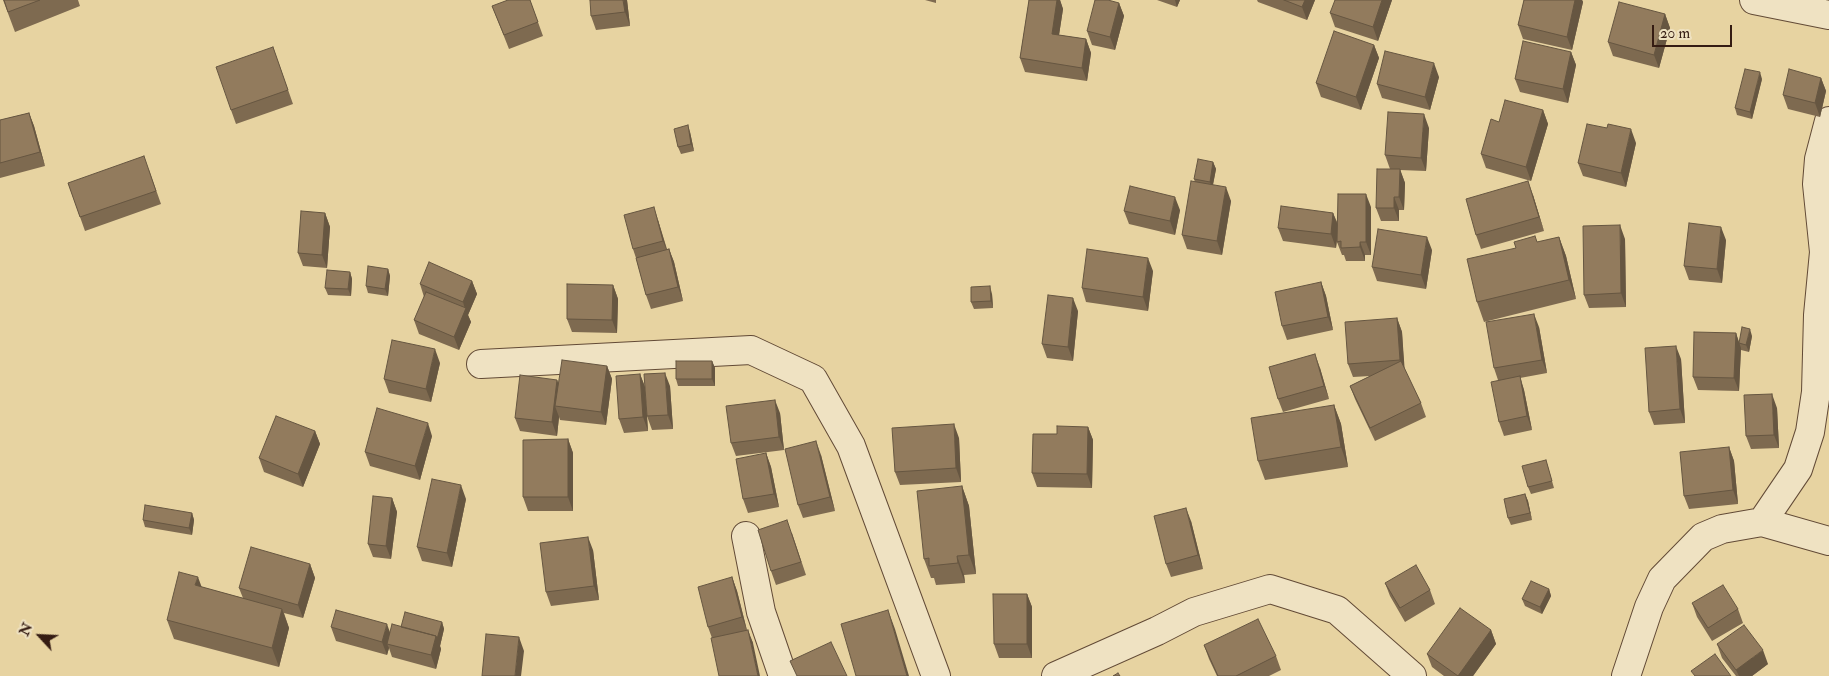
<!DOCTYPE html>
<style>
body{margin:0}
#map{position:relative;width:1829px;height:676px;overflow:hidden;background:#e7d3a1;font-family:"IM FELL Double Pica",serif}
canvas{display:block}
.north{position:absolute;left:15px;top:611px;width:50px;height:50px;-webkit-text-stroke:4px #efe2c2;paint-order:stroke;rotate:295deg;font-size:14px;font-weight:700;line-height:20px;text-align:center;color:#351c13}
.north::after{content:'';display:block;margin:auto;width:18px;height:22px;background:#351c13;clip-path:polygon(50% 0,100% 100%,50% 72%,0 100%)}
.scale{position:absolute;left:1652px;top:25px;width:80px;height:22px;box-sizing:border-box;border:2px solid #351c13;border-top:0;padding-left:6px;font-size:15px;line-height:18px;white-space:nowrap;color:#351c13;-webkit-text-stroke:4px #efe2c2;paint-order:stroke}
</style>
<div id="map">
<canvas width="1829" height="676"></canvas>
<div class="north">N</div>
<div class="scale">20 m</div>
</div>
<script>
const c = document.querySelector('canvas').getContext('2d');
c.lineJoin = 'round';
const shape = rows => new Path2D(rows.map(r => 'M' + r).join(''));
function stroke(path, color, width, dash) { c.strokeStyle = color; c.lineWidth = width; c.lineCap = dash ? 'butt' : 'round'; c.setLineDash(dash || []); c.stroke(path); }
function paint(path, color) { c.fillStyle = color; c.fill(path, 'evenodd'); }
const minor = shape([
 [1754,0,1829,15],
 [481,364,751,350,813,379,851,446,936,676],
 [1762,522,1829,541],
 [746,536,761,612,783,676],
 [1056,676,1157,631,1194,612,1270,589,1337,610,1412,676],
 [1626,676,1649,607,1662,579,1703,537,1722,529,1762,522,1798,469,1810,432,1816,392,1818,315,1824,252,1817,184,1819,159,1829,121]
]);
const wall = shape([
 [3,0,78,0,80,6,15,32],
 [530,0,543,36,509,49,492,6],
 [627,0,630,26,596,30,591,16],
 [925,0,936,0,936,3],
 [1029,0,1060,0,1063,9,1059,35,1086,39,1091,53,1087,81,1025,72,1020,58],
 [1157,0,1180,0,1177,7],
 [1257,0,1315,0,1307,20,1258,2],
 [1392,0,1378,41,1335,27,1330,13],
 [1524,0,1582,0,1583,2,1572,50,1523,39,1518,25],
 [1119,3,1124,16,1115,50,1092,45,1087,31],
 [1665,14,1670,28,1659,68,1613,56,1608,42],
 [1374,45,1379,58,1361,110,1321,97,1316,83],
 [273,47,293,104,236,124,231,110],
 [1571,52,1576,65,1568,103,1520,92,1515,79],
 [1439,77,1430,110,1382,98,1377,84],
 [1821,78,1826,91,1820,117,1788,109,1783,95],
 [1762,79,1752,119,1737,115,1735,108],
 [1543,110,1548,124,1531,181,1486,168,1481,154],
 [29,113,34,126,45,166,0,178,0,120],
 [1429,128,1426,171,1400,170,1405,183,1404,210,1399,210,1399,221,1381,221,1376,208,1390,169,1385,155],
 [690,132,694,151,681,154,678,147],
 [1636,143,1626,187,1583,176,1578,163],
 [1213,162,1216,169,1213,185,1231,201,1222,255,1187,249,1182,235,1195,182,1194,179],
 [149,170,161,204,85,231,68,183],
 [1533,195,1544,231,1481,249,1476,235],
 [1371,207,1371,255,1365,255,1365,261,1346,261,1344,255,1342,255,1337,242,1338,233,1336,248,1283,241,1278,228,1333,213,1338,224],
 [1180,210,1175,235,1129,224,1124,211],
 [325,213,330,227,327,268,303,266,298,253],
 [658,220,667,249,669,249,674,262,683,301,651,309,646,295,636,258,633,249],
 [1559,237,1566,256,1576,299,1484,322,1477,302,1516,248],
 [1625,239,1626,307,1589,308,1584,295],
 [1726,240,1722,283,1689,280,1684,266],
 [1432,250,1426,289,1377,281,1372,267],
 [388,269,390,276,388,296,368,293,366,286],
 [1153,271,1148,311,1086,302,1082,288],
 [350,272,352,279,351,296,328,295,325,288],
 [472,281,477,294,468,315,471,322,459,350,419,334,414,320,424,297,420,284],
 [1321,282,1326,296,1333,330,1287,340,1282,326],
 [613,285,618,299,617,333,572,332,567,319],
 [992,294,993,308,974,309,971,302],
 [1078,311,1073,361,1047,358,1042,344],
 [1397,318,1402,332,1404,368,1421,403,1426,417,1375,441,1355,399,1350,386,1370,376,1353,377,1348,364],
 [1539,327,1547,373,1520,378,1524,390,1532,430,1504,436,1499,422,1498,380,1494,368],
 [1736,333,1739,343,1752,336,1749,352,1741,350,1741,348,1739,391,1698,390,1693,377],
 [1681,359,1685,423,1654,425,1649,412],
 [712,361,715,368,715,386,678,386,676,379],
 [440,363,431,402,389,393,384,379],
 [607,366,612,379,606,425,560,420,559,417,557,436,520,431,515,418,557,380,558,383],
 [1320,368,1329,399,1283,412,1278,399],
 [640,374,645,387,648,431,624,433,619,419],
 [670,386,673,429,652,430,647,416],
 [1334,405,1341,424,1348,467,1265,480,1258,461],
 [1777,408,1779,448,1751,449,1746,436],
 [780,413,784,450,736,456,731,443],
 [1088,427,1093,440,1092,488,1037,487,1032,473,1057,434],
 [315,431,320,444,303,487,264,472,259,458],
 [432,436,420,480,370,466,365,452],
 [959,438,961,482,900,485,895,472],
 [568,439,573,453,573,511,528,511,523,497],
 [1729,447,1734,461,1738,504,1689,509,1684,496],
 [766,453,771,467,779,507,748,513,743,499],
 [821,455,835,511,803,518,798,505],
 [1546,460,1554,488,1531,494,1528,487],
 [962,486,969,506,976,574,964,575,965,583,936,585,934,578,931,578,924,559],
 [1525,494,1528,501,1532,520,1511,525,1508,518],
 [392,498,397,512,391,559,373,557,368,544],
 [466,499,452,567,422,561,417,547],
 [192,513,194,520,192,535,145,527,143,520],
 [1191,521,1203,569,1171,577,1166,564],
 [792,533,806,575,776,585,771,571],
 [593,550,599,600,551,606,546,592],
 [310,564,315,578,303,618,284,613,289,628,279,667,174,639,167,620,201,587,243,598,239,588],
 [732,577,737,591,747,630,753,643,712,638,708,627],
 [1385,583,1430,590,1435,604,1405,622,1390,596],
 [1549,589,1551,596,1542,614,1525,606,1522,599],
 [1027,594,1032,607,1032,658,999,658,994,644],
 [1692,603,1738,609,1743,623,1712,641,1697,617],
 [442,622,444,629,440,646,441,649,436,669,392,657,389,648,387,655,336,641,331,627,390,633,401,627],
 [1491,630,1496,644,1473,676,1444,676,1432,667,1427,654],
 [1717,644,1768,664,1752,676,1736,676,1722,658],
 [1204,645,1276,656,1281,670,1269,676,1217,676,1209,659]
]);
const shadedWall = shape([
 [623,0,627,0,630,26,625,12],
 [1057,0,1060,0,1063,9,1057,48,1052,34],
 [1175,0,1180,0,1177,7],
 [1305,0,1315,0,1307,20,1302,7],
 [1382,0,1392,0,1378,41,1373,27],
 [1575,0,1582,0,1583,2,1572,50,1567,37],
 [1119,3,1124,16,1115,50,1110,37],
 [1665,14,1670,28,1659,68,1654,55],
 [1086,39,1091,53,1087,81,1082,68],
 [1374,45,1379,58,1361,110,1356,97],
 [1571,52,1576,65,1568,103,1563,89],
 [1434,63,1439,77,1430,110,1425,97],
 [1760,72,1762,79,1752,119,1750,112],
 [1821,78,1826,91,1820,117,1815,103],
 [1543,110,1548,124,1531,181,1526,167],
 [29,113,34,126,45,166,40,152],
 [1424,114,1429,128,1426,171,1421,158],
 [688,125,690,132,694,151,691,144],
 [1631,129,1636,143,1626,187,1621,173],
 [1213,162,1216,169,1212,189,1210,182],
 [1400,169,1405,183,1404,210,1399,197],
 [1528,181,1533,195,1544,231,1539,217],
 [1226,187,1231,201,1222,255,1217,241],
 [1366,194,1371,207,1371,255,1366,242],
 [1175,197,1180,210,1175,235,1170,221],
 [1394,197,1399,210,1399,221,1394,208],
 [654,207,658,220,668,254,663,241],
 [325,213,330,227,327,268,322,255],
 [1333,213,1338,226,1336,248,1331,234],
 [1620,225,1625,239,1626,307,1621,293],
 [1721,227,1726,240,1722,283,1717,269],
 [1427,237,1432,250,1426,289,1421,275],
 [1559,237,1566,256,1576,299,1569,280],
 [1360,242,1365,255,1365,261,1360,247],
 [669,249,674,262,683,301,678,287],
 [1148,258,1153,271,1148,311,1143,297],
 [388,269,390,276,388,296,385,289],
 [350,272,352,279,351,296,348,289],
 [472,281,477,294,468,315,471,322,459,350,454,337,465,309,463,302],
 [1321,282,1326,296,1333,330,1328,317],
 [613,285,618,299,617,333,612,320],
 [990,286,992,294,993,308,991,301],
 [1073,298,1078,311,1073,361,1068,347],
 [1534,314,1539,327,1547,373,1542,360],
 [1397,318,1402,332,1405,374,1400,360],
 [1750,329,1752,336,1749,352,1746,345],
 [1736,333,1741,348,1739,391,1734,378],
 [1676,346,1681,359,1685,423,1680,409],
 [435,349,440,363,431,402,426,389],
 [1315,354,1320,368,1329,399,1324,386],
 [712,361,715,368,715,386,712,379],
 [607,366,612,379,606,425,601,412],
 [665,373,670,386,673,429,668,415],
 [640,374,645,387,648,431,643,417],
 [1520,376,1524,390,1532,430,1527,416],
 [557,380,562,393,555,406,559,417,557,436,552,422],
 [1772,394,1777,408,1779,448,1774,435],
 [775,400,780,413,784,450,779,437],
 [1334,405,1341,424,1348,467,1341,447],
 [428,423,432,436,420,480,415,466],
 [954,424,959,438,961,482,956,468],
 [1088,427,1093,440,1092,488,1087,474],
 [315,431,320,444,303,487,298,474],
 [568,439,573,453,573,511,568,497],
 [816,441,821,455,835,511,830,497],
 [1729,447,1734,461,1738,504,1733,490],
 [766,453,771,467,779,507,774,494],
 [461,485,466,499,452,567,447,553],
 [962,486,969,506,976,574,969,555],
 [1525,494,1528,501,1532,520,1530,513],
 [392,498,397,512,391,559,386,546],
 [1186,508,1191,521,1203,569,1198,555],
 [192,513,194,520,192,535,189,528],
 [588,537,593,550,599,600,594,586],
 [957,556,964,575,965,583,958,563],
 [310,564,315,578,303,618,298,605],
 [198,577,205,596,195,585],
 [732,577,737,591,747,631,742,617],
 [1549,589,1551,596,1542,614,1540,607],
 [1027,594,1032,607,1032,658,1027,644],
 [282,609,289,628,279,667,272,648],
 [888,610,895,629,909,676,907,676],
 [442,622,444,629,440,646,441,649,436,669,431,655,436,636],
 [387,624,392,638,387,644,389,648,387,655,382,642],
 [748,630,753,643,760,676,758,676],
 [1491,630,1496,644,1473,676,1458,676],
 [519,637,524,651,521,676,515,676],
 [1763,650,1768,664,1752,676,1739,676,1736,670]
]);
const building = shape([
 [4,0,40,0,8,12,4,0],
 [508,0,530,0,538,22,504,35,492,6,508,0],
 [590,0,623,0,625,12,591,16,590,0],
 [1029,0,1057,0,1052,34,1086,39,1082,68,1020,58,1029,0],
 [1095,0,1108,0,1119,3,1110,37,1087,31,1095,0],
 [1284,0,1305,0,1302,7,1284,0],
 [1335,0,1382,0,1373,27,1330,13,1335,0],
 [1524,0,1575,0,1567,37,1518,25,1524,0],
 [1619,2,1665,14,1654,55,1608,42,1619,2],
 [1334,31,1374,45,1356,97,1316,83,1334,31],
 [1523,41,1571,52,1563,89,1515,79,1523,41],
 [273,47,288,90,231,110,216,67,273,47],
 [1385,51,1434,63,1425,97,1377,84,1385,51],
 [1745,69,1760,72,1750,112,1735,108,1745,69],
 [1789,69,1821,78,1815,103,1783,95,1789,69],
 [1505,100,1543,110,1526,167,1481,154,1491,119,1499,122,1505,100],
 [1388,112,1424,114,1421,158,1385,155,1388,112],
 [29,113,40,152,0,163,0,120,29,113],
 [1587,124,1607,128,1608,124,1631,129,1621,173,1578,163,1587,124],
 [688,125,691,144,678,147,674,129,688,125],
 [144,156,156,191,80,217,68,183,144,156],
 [1198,159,1213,162,1210,182,1194,179,1198,159],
 [1377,169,1400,169,1399,197,1394,197,1394,208,1376,208,1377,169],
 [1191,181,1226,187,1217,241,1182,235,1191,181],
 [1528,181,1539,217,1476,235,1466,199,1528,181],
 [1130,186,1175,197,1170,221,1124,211,1130,186],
 [1338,194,1366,194,1366,242,1360,242,1360,247,1341,248,1341,241,1337,242,1338,194],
 [1281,206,1333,213,1331,234,1278,228,1281,206],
 [654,207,663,241,633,249,624,215,654,207],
 [301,211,325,213,322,255,298,253,301,211],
 [1689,223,1721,227,1717,269,1684,266,1689,223],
 [1620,225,1621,293,1584,295,1583,226,1620,225],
 [1378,229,1427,237,1421,275,1372,267,1378,229],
 [1535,236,1537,242,1559,237,1569,280,1477,302,1467,259,1516,248,1514,242,1535,236],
 [669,249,678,287,646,295,636,258,669,249],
 [1087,249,1148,258,1143,297,1082,288,1087,249],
 [429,262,472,281,463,302,420,284,429,262],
 [368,266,388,269,385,289,366,286,368,266],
 [327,270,350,272,348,289,325,288,327,270],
 [1321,282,1328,317,1282,326,1275,292,1321,282],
 [567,284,613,285,612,320,567,319,567,284],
 [990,286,991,301,971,302,971,287,990,286],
 [426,292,466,308,454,337,414,320,426,292],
 [1048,295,1073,298,1068,347,1042,344,1048,295],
 [1534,314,1542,360,1494,368,1486,322,1534,314],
 [1397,318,1400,360,1348,364,1345,322,1397,318],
 [1742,327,1750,329,1746,345,1739,343,1742,327],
 [1694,332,1736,333,1734,378,1693,377,1694,332],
 [392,340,435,349,426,389,384,379,392,340],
 [1676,346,1680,409,1649,412,1645,348,1676,346],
 [1315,354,1324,386,1278,399,1269,367,1315,354],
 [562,360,607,366,601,412,555,406,562,360],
 [676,361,712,361,712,379,676,379,676,361],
 [1401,361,1421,403,1370,428,1350,386,1401,361],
 [665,373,668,415,647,416,644,374,665,373],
 [640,374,643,417,619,419,616,376,640,374],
 [520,375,557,380,552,422,515,418,520,375],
 [1520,376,1527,416,1499,422,1491,382,1520,376],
 [1772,394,1774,435,1746,436,1744,395,1772,394],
 [775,400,779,437,731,443,726,406,775,400],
 [1334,405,1341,447,1258,461,1251,418,1334,405],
 [377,408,428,423,415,466,365,452,377,408],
 [276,416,315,431,298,474,259,458,276,416],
 [954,424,956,468,895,472,892,428,954,424],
 [1057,426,1088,427,1087,474,1032,473,1033,434,1057,434,1057,426],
 [568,439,568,497,523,497,523,440,568,439],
 [816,441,830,497,798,505,785,449,816,441],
 [1729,447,1733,490,1684,496,1680,452,1729,447],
 [766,453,774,494,743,499,736,459,766,453],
 [1546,460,1552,481,1528,487,1522,466,1546,460],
 [432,479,461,485,447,553,417,547,432,479],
 [962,486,969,555,957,556,958,563,929,566,929,558,924,559,917,491,962,486],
 [1525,494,1530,513,1508,518,1504,499,1525,494],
 [373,496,392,498,386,546,368,544,373,496],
 [145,505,192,513,189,528,143,520,145,505],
 [1186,508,1198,555,1166,564,1154,516,1186,508],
 [787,520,801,562,771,571,758,530,787,520],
 [588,537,594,586,546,592,540,543,588,537],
 [251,547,310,564,298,605,239,588,251,547],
 [1416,565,1430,590,1400,608,1385,583,1416,565],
 [179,572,198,577,195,585,282,609,272,648,167,620,179,572],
 [732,577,742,617,708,627,698,587,732,577],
 [1531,581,1549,589,1540,607,1522,599,1531,581],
 [1723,585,1738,609,1708,628,1692,603,1723,585],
 [993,594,1027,594,1027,644,994,644,993,594],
 [1460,608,1491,630,1458,676,1427,654,1460,608],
 [336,610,387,624,382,642,331,627,336,610],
 [888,610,907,676,856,676,841,624,888,610],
 [405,612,442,622,437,639,436,636,401,627,405,612],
 [1258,619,1276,656,1236,676,1218,676,1204,645,1258,619],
 [392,624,436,636,431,655,387,644,392,624],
 [1744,625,1763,650,1736,670,1717,644,1744,625],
 [748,630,758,676,719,676,711,638,748,630],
 [486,634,519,637,515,676,482,676,486,634],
 [831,642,847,676,797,676,790,661,831,642],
 [1715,654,1731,676,1695,676,1691,671,1715,654],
 [1118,673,1120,676,1113,676,1118,673]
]);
stroke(minor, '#624a36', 30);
stroke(minor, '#efe2c2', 28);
paint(wall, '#7e6a50');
paint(shadedWall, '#665641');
paint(building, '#927b5d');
stroke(building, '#665641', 1);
</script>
